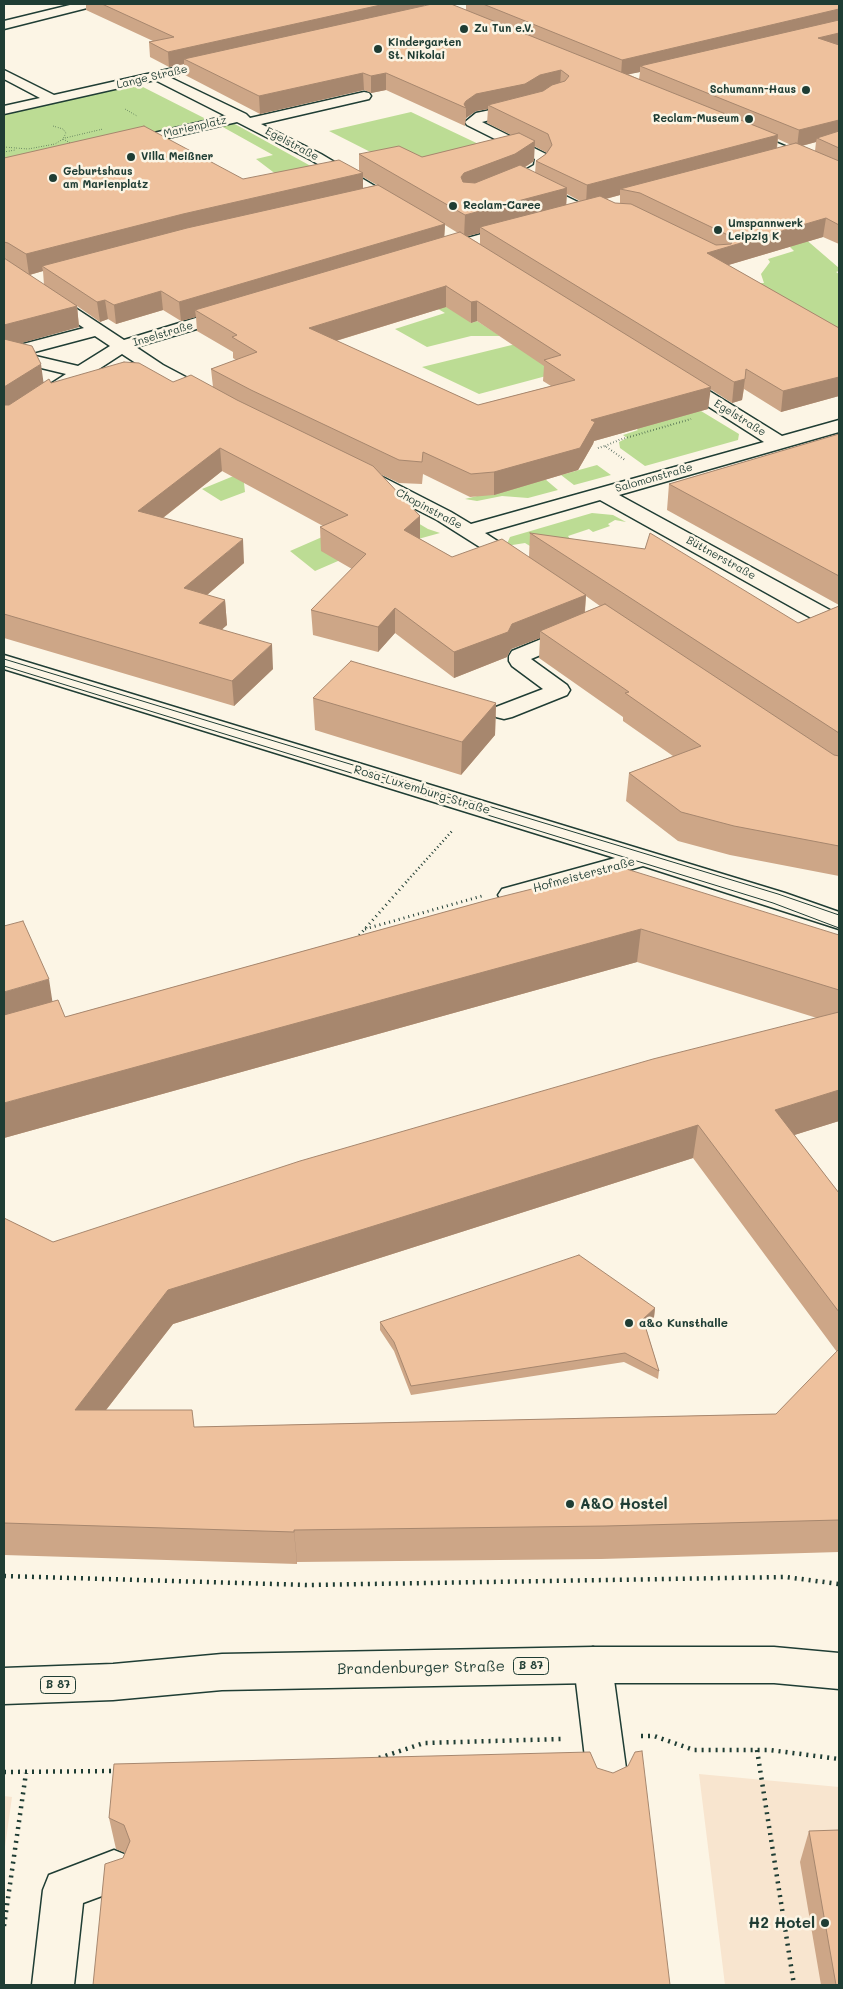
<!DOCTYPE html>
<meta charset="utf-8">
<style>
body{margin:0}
#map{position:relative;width:843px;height:1989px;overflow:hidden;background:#fcf5e5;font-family:Mali,sans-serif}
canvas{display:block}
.frame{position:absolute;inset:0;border:5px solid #1f3d34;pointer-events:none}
</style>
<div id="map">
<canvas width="843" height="1989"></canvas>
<div class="frame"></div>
</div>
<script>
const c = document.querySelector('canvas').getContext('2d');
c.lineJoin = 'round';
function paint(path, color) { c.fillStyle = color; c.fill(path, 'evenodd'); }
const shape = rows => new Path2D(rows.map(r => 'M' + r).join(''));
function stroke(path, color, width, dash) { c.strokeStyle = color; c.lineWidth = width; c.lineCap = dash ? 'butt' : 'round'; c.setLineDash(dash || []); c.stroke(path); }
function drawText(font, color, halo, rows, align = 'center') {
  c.font = font + ' Mali,sans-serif'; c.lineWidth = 5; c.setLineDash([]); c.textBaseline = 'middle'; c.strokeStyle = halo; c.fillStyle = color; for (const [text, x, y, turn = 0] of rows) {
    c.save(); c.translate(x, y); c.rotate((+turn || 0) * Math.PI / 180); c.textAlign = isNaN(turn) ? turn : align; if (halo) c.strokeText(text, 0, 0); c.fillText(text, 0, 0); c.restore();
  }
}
const built = shape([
 [699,1774,839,1787,839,1985,725,1985],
 [4,1796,12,1797,4,1854]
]);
const green = shape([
 [137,84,210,121,4,170,4,113],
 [411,112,487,148,402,168,329,131],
 [233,123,327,175,281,178,256,159,273,155,221,126],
 [803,237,839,268,839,271,836,272,839,274,839,342,747,283,764,283,761,274,770,262,768,259,794,251,790,247],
 [462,299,471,323,477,321,500,336,471,336,427,347,395,329,445,313,433,306],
 [573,330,617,357,479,394,422,367],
 [701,411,739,434,738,440,645,466,620,448,619,442,627,438,623,435,638,430,625,420],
 [287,454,244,483,245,492,221,501,202,489],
 [597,465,611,475,574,485,561,475],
 [545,479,558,490,528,498,502,496,477,501,465,499],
 [391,507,428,529,440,533,338,561,315,571,290,551],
 [592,513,613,515,626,522,615,520,608,524,610,526,593,532,589,529,568,536,570,539,553,544,544,541,538,543,535,549,525,543,506,546,510,537]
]);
const pathFar4 = shape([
 [125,109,137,116],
 [65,138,103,129],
 [63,139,74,145],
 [4,147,28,149,55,144,63,139,66,133,63,129,53,126],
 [4,152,15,150]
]);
const pathFar3 = shape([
 [605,446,619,440,691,419],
 [598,448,605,446,625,460]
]);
const pathFar2 = shape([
 [408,880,453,830]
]);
const pathFar1 = shape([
 [365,929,482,896],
 [356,939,409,879]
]);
const path = shape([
 [4,1576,308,1585,786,1577,839,1584],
 [641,1736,654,1736,694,1750,770,1750,839,1759],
 [757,1750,794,1985],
 [379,1758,424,1743,562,1739],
 [4,1772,116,1771],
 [4,1926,26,1773]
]);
const minor = shape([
 [459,4,481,4,479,7,423,19,417,15,419,12,459,4],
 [174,68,180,72,179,75,169,77,246,114,250,118,364,92,369,93,371,96,369,99,261,124,321,154,405,204,408,207,405,210,400,212,395,210,311,160,237,122,125,148,120,147,118,144,120,141,226,116,155,80,4,114,4,106,40,98,4,79,4,70,54,95,174,68],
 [524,103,531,107,529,110,482,122,546,154,550,162,544,171,531,179,590,208,593,211,590,214,580,214,515,182,513,179,515,176,534,165,535,159,467,125,465,122,476,113,524,103],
 [742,128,839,169,839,178,737,135,735,132,737,129,742,128],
 [517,224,522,226,525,229,522,232,438,256,432,254,430,251,432,248,517,224],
 [4,263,10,265,124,340,225,309,237,309,239,313,237,317,136,347,163,365,216,393,219,397,216,401,210,402,204,401,151,373,122,354,11,426,4,427,4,414,66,374,4,359,4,349,84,328,4,275,4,263],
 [95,336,110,346,78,366,27,354,95,336],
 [679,375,685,376,782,436,839,420,839,432,619,495,839,615,839,630,831,629,600,500,485,533,527,560,530,564,527,568,520,570,513,568,437,520,357,479,354,475,357,471,364,469,371,471,451,512,471,524,764,442,673,384,670,380,673,376,679,375],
 [573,626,581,628,584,633,581,638,531,659,567,685,570,690,567,695,512,717,504,719,496,717,492,712,496,707,543,689,512,666,509,661,509,656,512,651,573,626],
 [4,655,785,893,839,912,839,929,643,866,511,903,502,901,498,895,502,889,615,858,4,669,4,655],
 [593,1647,606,1652,612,1665,628,1783,622,1797,608,1802,594,1797,588,1783,574,1665,580,1652,593,1647],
 [114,1850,129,1856,135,1871,129,1886,83,1903,74,1985,32,1985,43,1890,49,1875,114,1850]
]);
const major = shape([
 [74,4,93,4,91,7,4,29,4,21,74,4],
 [593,1647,774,1647,839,1653,839,1689,774,1683,593,1683,222,1690,113,1700,4,1704,4,1668,113,1664,222,1654,593,1647]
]);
const tram = shape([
 [4,659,778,894,839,915],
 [4,666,773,903,839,928]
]);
const wall = shape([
 [86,4,424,4,424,6,466,10,466,4,839,4,839,244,823,237,728,265,839,328,839,396,781,412,744,389,742,400,732,403,710,389,708,409,594,441,593,444,578,470,494,495,470,497,423,474,422,484,399,483,380,474,420,516,420,539,452,557,529,557,530,533,798,623,839,606,839,876,730,855,678,841,626,801,629,773,673,756,623,721,623,717,539,658,540,638,511,649,507,657,454,678,395,633,378,652,313,635,311,610,352,569,321,551,320,527,323,526,222,471,163,518,244,563,207,595,225,600,227,625,222,629,273,669,234,706,4,638,4,158,243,179,359,172,359,154,422,157,511,135,487,123,488,109,476,111,466,118,465,126,386,90,371,93,364,90,260,114,185,75,184,64,169,67,150,57,149,42,153,41,86,10],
 [640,72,639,79,628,74],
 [778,139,791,145,777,149],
 [816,142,815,151,802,146],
 [534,146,547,153,546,154,536,161,535,173,524,168,534,161],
 [363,177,377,185,363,188],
 [567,194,580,201,566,205],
 [620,195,620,203,615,203,606,199],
 [445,225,458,233,444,237],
 [480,233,480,244,467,236],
 [43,271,44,285,30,275,33,274],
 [77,306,100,322,108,319,116,324,163,310,181,321,196,317,197,331,233,352,233,358,236,360,211,369,213,387,44,383,20,343,79,327],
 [446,307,471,323,477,321,544,366,543,381,551,386,478,405,336,341],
 [586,596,600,606,585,612],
 [839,434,839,605,667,510,669,484],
 [313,698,496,703,495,735,461,775,315,730],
 [488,900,839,935,839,1121,794,1135,839,1193,839,1552,601,1559,297,1562,297,1564,4,1555,4,1218,53,1242,817,1018,637,962,4,1138,52,1002,65,1017],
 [693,1158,837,1352,776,1414,194,1427,106,1410,173,1324],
 [655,1308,654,1317,645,1325,659,1371,658,1379,624,1362,411,1395,394,1351,380,1330,380,1322],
 [109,1818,670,1985,123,1858,125,1853,116,1849],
 [809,1831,839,1985,821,1985,800,1862]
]);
const shadedWall = shape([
 [385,4,424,4,424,10,184,59,184,64,169,67,168,52],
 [839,9,839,24,640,66,640,72,621,76,622,60],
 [839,33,839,48,818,38],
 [561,70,560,87,488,105,488,109,476,111,466,118,466,108,464,104,466,101,476,94,540,75],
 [363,73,364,90,260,114,259,96],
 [386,73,386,90,371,93,371,76],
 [839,120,839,137,817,138,816,142,797,147,799,130],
 [778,135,776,153,620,189,620,195,586,204,587,185],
 [535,141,534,161,514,174,463,194,461,177,464,173],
 [363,173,363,193,42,266,43,271,29,275,26,254,183,214],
 [567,188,566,209,480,227,480,233,464,237,465,215],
 [826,218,823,237,705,272,707,253],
 [445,224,444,242,195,310,196,317,181,321,179,302],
 [446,286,446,307,309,349,309,328],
 [161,291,163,310,116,324,114,305],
 [105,300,108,319,100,322,97,302],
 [477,301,477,321,471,323,471,302],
 [77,306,79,327,4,348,4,325],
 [41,364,44,386,4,412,4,387],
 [839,377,839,396,781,412,783,391],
 [745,379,742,400,732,403,734,382],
 [711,387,708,409,594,441,593,444,578,470,494,495,494,472,591,420],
 [220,448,222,471,141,535,138,511],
 [420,516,420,540,404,530],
 [243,539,244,563,186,613,184,588],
 [586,595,584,620,540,631,540,638,511,649,507,657,454,678,454,652,512,624],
 [225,600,227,625,201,648,199,623],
 [395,608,395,633,378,652,378,627],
 [272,644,273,669,234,706,232,681],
 [496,703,495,735,461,775,462,742],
 [641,929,637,962,4,1138,4,1103],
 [49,979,54,1012,4,1027,4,992],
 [839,1090,839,1121,769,1143,775,1110],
 [698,1125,693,1158,173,1324,81,1442,75,1410,168,1290],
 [655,1308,654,1317,642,1328,643,1319],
 [294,1530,297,1562,297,1564,294,1532]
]);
const building = shape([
 [102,4,385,4,168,52,149,42,174,37,102,4],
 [432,4,451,4,778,135,587,185,536,161,546,154,552,145,548,134,488,105,543,91,552,85,565,81,569,76,561,70,540,75,525,84,476,94,466,101,464,104,466,108,386,73,371,76,363,73,259,96,184,59,432,4],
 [483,4,839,4,839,9,622,60,483,4],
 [839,20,839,33,818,38,839,45,839,120,799,130,640,66,839,20],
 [144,126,243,179,339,160,363,173,183,214,26,254,8,243,4,242,4,158,144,126],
 [839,131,839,148,817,138,839,131],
 [519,133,535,141,515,154,464,173,461,177,463,182,475,183,520,165,567,188,465,215,359,154,399,146,422,157,519,133],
 [796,143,839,161,839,225,826,218,707,253,839,328,839,377,783,391,746,369,745,379,734,382,480,227,600,196,615,203,631,204,716,245,731,244,733,239,730,236,640,193,620,189,796,143],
 [378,185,445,224,179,302,161,291,114,305,105,300,97,302,42,266,187,228,378,185],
 [460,232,711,387,591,420,595,422,580,448,494,472,471,474,423,452,422,462,399,460,251,390,211,369,257,352,232,337,237,335,195,310,460,232],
 [446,286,471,302,477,301,561,355,544,360,575,380,478,405,309,328,446,286],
 [4,258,77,306,4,325,4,258],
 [4,339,32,346,41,364,4,387,4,339],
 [124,362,139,363,173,382,191,375,237,400,373,466,420,516,404,530,452,557,502,539,586,595,512,624,508,632,454,652,395,608,378,627,311,610,366,554,320,527,348,515,220,448,138,511,243,539,184,588,225,600,199,623,272,644,232,681,4,614,4,405,9,405,49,379,51,383,124,362],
 [839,434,839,576,669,484,839,434],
 [530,533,645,549,650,533,798,623,839,606,839,733,530,533],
 [605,604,834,755,839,756,839,846,734,826,681,812,629,773,701,746,625,693,629,692,540,631,605,604],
 [351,661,496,703,462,742,313,698,351,661],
 [620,867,839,935,839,990,641,929,4,1103,4,1015,58,1000,65,1017,488,900,620,867],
 [23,921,49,979,4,992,4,926,23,921],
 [839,1012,839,1090,775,1110,839,1193,839,1312,698,1125,168,1290,75,1410,192,1410,194,1427,776,1414,839,1349,839,1520,605,1526,294,1530,294,1532,4,1523,4,1218,53,1242,300,1161,653,1059,839,1012],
 [579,1255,655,1308,643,1319,659,1371,625,1353,411,1386,394,1342,380,1322,579,1255],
 [642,1751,670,1985,93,1985,105,1864,123,1858,130,1841,124,1825,109,1818,114,1764,590,1752,597,1768,613,1773,628,1766,635,1752,642,1751],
 [839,1830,839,1985,836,1985,809,1831,839,1830]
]);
const markers = [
 [464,29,5,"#1f3d34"],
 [378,49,5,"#1f3d34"],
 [806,90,5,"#1f3d34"],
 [749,119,5,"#1f3d34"],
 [131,157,5,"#1f3d34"],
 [53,178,5,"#1f3d34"],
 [453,206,5,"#1f3d34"],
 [718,230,5,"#1f3d34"],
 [629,1323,5,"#1f3d34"],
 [570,1504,5,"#1f3d34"],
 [825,1923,5,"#1f3d34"]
];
const farPoinames = [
 ["Zu Tun e.V.",474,29],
 ["Kindergarten",388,43],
 ["St. Nikolai",388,56],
 ["Schumann-Haus",796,90,"right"],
 ["Reclam-Museum",739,119,"right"],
 ["Villa Meißner",141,157],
 ["Geburtshaus",63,172],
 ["am Marienplatz",63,185],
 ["Reclam-Caree",463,206],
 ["Umspannwerk",728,224],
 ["Leipzig K",728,237]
];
const farStreetnames = [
 ["Lange Straße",152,77,-13],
 ["Marienplatz",195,127,-13],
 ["Egelstraße",292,144,28],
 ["Inselstraße",163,334,-17],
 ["Egelstraße",740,418,32],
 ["Salomonstraße",654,478,-16],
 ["Chopinstraße",429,509,28],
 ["Büttnerstraße",721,558,29]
];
const shields = [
 [531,1666,35],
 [58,1685,35]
];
const shieldNames = [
 ["B 87",531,1666],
 ["B 87",58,1685]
];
const streetNames = [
 ["Rosa-Luxemburg-Straße",422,790,17],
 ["Hofmeisterstraße",584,875,-15]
];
const poiNames = [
 ["a&o Kunsthalle",639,1323]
];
const nearPoinames = [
 ["A&O Hostel",580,1504],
 ["H2 Hotel",815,1923,"right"]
];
const nearStreetnames = [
 ["Brandenburger Straße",421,1668,-1]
];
paint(built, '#f8e5cf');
paint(green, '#bcdc94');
stroke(minor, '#1f3d34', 3);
stroke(major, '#1f3d34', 3);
stroke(pathFar4, '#1f3d34', 1, [0.5, 2]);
stroke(pathFar3, '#1f3d34', 2, [0.5, 2.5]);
stroke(pathFar2, '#1f3d34', 2.5, [1, 3]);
stroke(pathFar1, '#1f3d34', 3, [1, 4]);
stroke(path, '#1f3d34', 4.5, [2, 5]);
paint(minor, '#fcf5e5');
paint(major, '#fcf5e5');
stroke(tram, '#1f3d34', 1);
paint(wall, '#cda687');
paint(shadedWall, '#a7876e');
paint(building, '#eec19d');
stroke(building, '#a7876e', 1);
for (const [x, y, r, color] of markers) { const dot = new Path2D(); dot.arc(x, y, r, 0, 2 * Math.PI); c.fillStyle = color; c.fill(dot); stroke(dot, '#fcf5e5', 2); }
drawText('bold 11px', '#1f3d34', '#fcf5e5', farPoinames, 'left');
drawText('11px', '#1f3d34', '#fcf5e5', farStreetnames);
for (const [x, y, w] of shields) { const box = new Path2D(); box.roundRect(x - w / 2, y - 8.5, w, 17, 4); c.fillStyle = '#fcf5e5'; c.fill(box); stroke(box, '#1f3d34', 1); }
drawText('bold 11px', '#1f3d34', null, shieldNames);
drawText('12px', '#1f3d34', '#fcf5e5', streetNames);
drawText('bold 12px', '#1f3d34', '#fcf5e5', poiNames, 'left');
drawText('bold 15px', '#1f3d34', '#fcf5e5', nearPoinames, 'left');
drawText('15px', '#1f3d34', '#fcf5e5', nearStreetnames);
</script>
